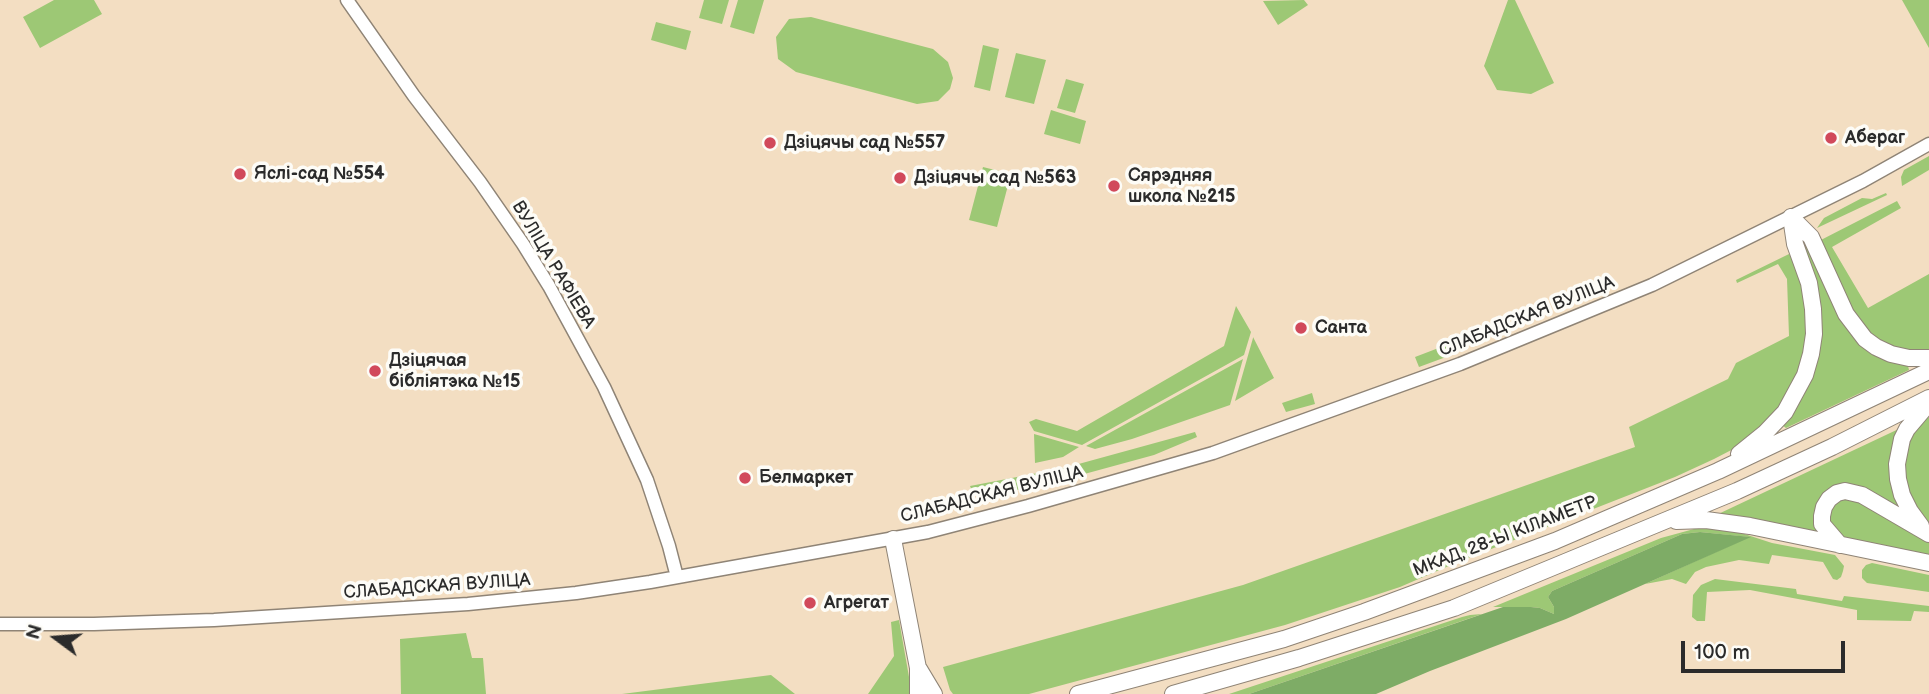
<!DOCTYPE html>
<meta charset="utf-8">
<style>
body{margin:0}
#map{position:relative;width:1929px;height:694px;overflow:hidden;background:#f3dec2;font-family:"Balsamiq Sans",sans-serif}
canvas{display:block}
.north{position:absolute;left:21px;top:603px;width:70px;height:70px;-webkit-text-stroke:5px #fdfcf7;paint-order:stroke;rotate:286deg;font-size:19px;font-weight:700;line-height:28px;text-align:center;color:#2b2b2b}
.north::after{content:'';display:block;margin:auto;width:24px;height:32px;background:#2b2b2b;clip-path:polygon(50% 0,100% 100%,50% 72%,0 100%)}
.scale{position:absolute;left:1681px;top:641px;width:164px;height:32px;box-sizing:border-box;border:4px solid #2b2b2b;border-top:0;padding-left:9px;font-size:21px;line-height:24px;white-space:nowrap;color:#2b2b2b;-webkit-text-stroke:5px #fdfcf7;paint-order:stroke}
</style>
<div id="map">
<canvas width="1929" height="694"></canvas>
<div class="north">N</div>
<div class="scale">100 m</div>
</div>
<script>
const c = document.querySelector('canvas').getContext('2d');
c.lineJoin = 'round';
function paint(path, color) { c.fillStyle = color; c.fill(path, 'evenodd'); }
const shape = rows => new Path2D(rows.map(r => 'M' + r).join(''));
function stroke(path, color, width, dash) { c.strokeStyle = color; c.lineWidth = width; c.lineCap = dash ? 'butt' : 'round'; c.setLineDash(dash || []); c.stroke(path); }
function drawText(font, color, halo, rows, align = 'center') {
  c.font = font + ' "Balsamiq Sans",sans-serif'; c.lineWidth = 7; c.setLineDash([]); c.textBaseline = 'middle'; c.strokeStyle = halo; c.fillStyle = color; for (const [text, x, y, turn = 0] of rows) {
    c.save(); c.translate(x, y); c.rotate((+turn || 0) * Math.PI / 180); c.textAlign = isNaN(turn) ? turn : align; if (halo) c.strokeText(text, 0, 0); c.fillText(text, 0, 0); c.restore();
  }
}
const green = shape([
 [54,0,94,0,102,14,40,48,23,17],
 [704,0,729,0,722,24,699,18],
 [738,0,764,0,754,34,730,27],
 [1304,0,1308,5,1278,25,1263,1],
 [1508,0,1515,0,1554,83,1531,94,1497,90,1484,66],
 [1902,0,1929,0,1929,48],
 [811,17,933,49,948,62,953,78,950,89,938,101,917,104,796,72,778,59,776,37,789,19],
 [656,22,691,31,686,50,651,40],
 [983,45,999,49,990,91,974,87],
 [1016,53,1046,60,1034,104,1005,97],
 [1066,79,1084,84,1075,113,1057,108],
 [1051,110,1086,121,1080,144,1044,134],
 [1929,156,1929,170,1902,186,1901,177,1904,170],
 [983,167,1011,174,997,227,969,220],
 [1886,193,1887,195,1817,228,1824,218,1862,198,1872,199],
 [1897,201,1901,208,1832,247,1868,308,1929,274,1929,353,1889,347,1859,325,1817,242],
 [1804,241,1807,242,1841,320,1850,333,1868,352,1880,358,1908,366,1909,370,1786,428,1782,425,1809,379,1801,242],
 [1789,254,1794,262,1806,295,1808,322,1801,369,1779,409,1762,427,1741,445,1714,459,1675,477,1458,562,1400,587,1285,625,1029,694,953,694,950,690,943,667,1243,585,1635,447,1629,427,1728,379,1736,363,1789,336,1787,279,1778,264,1737,283,1736,280],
 [1236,306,1251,332,1244,355,1082,445,1034,431,1029,422,1036,419,1077,431,1224,346],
 [1253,337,1274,378,1235,401,1253,338],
 [1449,344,1449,352,1446,357,1419,367,1415,357],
 [1243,359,1230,405,1132,439,1095,449,1086,446],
 [1312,393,1315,404,1286,412,1282,403],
 [1929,417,1929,528,1924,524,1902,479,1905,445,1919,422],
 [1905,426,1904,514,1839,488,1820,534,1714,516],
 [1195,432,1197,437,1154,455,1066,479,982,498,974,495,970,486,1064,468],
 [1034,434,1079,447,1063,457,1035,463],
 [1845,497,1861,502,1929,543,1929,555,1838,536,1829,526,1828,509],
 [1706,528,1732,530,1772,543,1835,555,1844,566,1843,571,1841,577,1837,580,1833,579,1823,562,1772,555,1769,564,1739,560,1706,567,1695,572,1686,584,1672,579,1645,584,1749,537,1700,532,1682,534,1552,591,1548,597,1554,607,1554,614,1540,608,1531,607,1493,607,1661,538,1694,529],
 [1872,563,1929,575,1929,592,1867,583,1862,578,1862,570,1866,565],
 [1715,579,1796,589,1797,594,1842,601,1844,596,1929,606,1929,612,1914,611,1911,621,1857,620,1857,610,1750,590,1707,592,1705,621,1697,621,1692,617,1693,595,1701,585],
 [1482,614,1249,694,1229,694,1462,617,1470,615],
 [899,620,912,694,868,694,894,656,891,622],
 [466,633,472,658,483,658,486,694,401,694,400,639],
 [771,675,795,694,622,694]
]);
const forest = shape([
 [1700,532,1751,537,1566,619,1430,671,1376,694,1249,694,1503,607,1531,607,1540,608,1554,614,1554,607,1548,597,1552,591,1682,534]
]);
const secondary = shape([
 [347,0,414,96,480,182,523,244,549,286,604,387,647,480,669,546,677,577],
 [0,624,94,624,214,620,468,604,576,593,650,582,928,532,1028,506,1213,453,1460,364,1652,285,1863,181,1929,144]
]);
const highway = shape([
 [1791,217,1811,237,1846,314,1865,339,1876,347,1891,354,1909,358,1929,358],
 [1739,454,1765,433,1785,412,1805,375,1811,354,1814,334,1813,309,1809,283,1795,244,1791,217],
 [1676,521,1706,520,1750,526,1929,563],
 [1921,526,1910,511,1902,495,1898,479,1897,464,1902,439,1907,429,1929,403],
 [893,539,918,668,918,694],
 [1840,545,1822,524,1822,516,1824,507,1829,499,1837,493,1845,491,1862,495,1929,534],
 [919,669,934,694],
 [1078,694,1284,639,1364,612,1555,541,1718,471,1929,371],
 [1173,694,1299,658,1454,608,1737,491,1832,447,1929,398]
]);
const markers = [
 [1831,138,7,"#d1495b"],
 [770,143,7,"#d1495b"],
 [240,174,7,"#d1495b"],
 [900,178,7,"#d1495b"],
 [1114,186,7,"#d1495b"],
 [1301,328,7,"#d1495b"],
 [375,371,7,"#d1495b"],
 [745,478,7,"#d1495b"],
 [810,603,7,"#d1495b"]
];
const poiNames = [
 ["Абераг",1845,138],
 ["Дзіцячы сад №557",784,143],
 ["Яслі-сад №554",254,174],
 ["Сярэдняя",1128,176],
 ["школа №215",1128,197],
 ["Дзіцячы сад №563",914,178],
 ["Санта",1315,328],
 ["Дзіцячая",389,361],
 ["бібліятэка №15",389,382],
 ["Белмаркет",759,478],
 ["Агрегат",824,603]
];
const streetNames = [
 ["ВУЛІЦА РАФІЕВА",553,265,59],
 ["СЛАБАДСКАЯ ВУЛІЦА",1527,317,-22],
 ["СЛАБАДСКАЯ ВУЛІЦА",992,495,-14],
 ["МКАД, 28-Ы КІЛАМЕТР",1505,537,-21],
 ["СЛАБАДСКАЯ ВУЛІЦА",437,587,-4]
];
paint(green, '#9dc875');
paint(forest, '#7eac66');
stroke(secondary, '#8f8476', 15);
stroke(highway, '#8f8476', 18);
stroke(secondary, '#fff', 12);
stroke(highway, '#fff', 16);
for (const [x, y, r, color] of markers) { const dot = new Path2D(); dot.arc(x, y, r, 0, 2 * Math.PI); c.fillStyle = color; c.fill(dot); stroke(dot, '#fdfcf7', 2.5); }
drawText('bold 18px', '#2b2b2b', '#fdfcf7', poiNames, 'left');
drawText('18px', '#2b2b2b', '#fdfcf7', streetNames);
</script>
